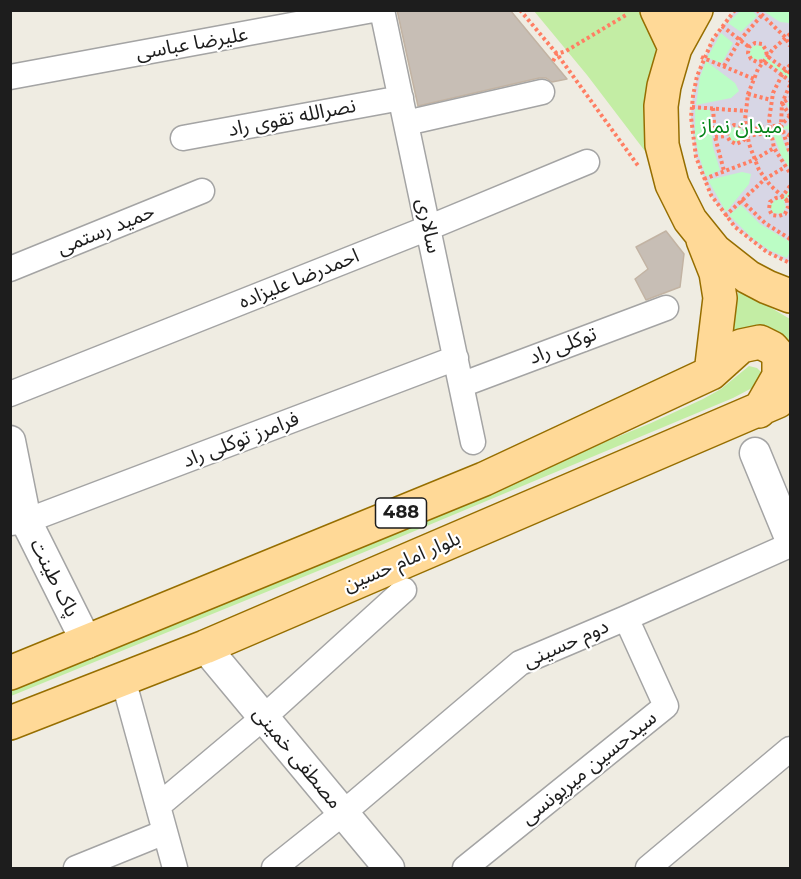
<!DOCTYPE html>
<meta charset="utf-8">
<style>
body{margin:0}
#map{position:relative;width:801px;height:879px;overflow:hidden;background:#efece2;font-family:Montserrat,sans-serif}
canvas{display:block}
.frame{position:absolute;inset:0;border:12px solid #1d1d1d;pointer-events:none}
</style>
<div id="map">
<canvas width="801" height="879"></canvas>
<div class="frame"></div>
</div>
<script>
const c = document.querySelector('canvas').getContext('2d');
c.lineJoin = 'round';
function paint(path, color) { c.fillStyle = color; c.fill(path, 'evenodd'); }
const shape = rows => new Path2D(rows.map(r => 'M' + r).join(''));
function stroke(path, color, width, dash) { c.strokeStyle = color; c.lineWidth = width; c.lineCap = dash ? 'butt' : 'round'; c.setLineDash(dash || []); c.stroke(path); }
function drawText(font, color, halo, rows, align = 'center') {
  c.font = font + ' Montserrat,"Noto Sans Arabic",sans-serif'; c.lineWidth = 4.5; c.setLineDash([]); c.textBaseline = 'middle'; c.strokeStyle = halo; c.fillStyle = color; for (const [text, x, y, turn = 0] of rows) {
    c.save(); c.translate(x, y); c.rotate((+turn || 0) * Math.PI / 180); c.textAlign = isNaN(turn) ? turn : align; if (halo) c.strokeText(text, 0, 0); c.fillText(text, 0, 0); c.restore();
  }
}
const grass = shape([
 [534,11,646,11,658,38,647,100,654,163,587,75],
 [739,289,790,319,790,375,787,369,727,346],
 [749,366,757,368,761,372,759,379,754,387,733,398,362,553,11,696,11,687,651,423,703,399,721,389]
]);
const park = shape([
 [735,11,790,11,790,263,767,252,735,227,711,195,696,157,691,117,693,96,697,76,713,39]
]);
const plaza = shape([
 [735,11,740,11,728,23,741,32,757,16,753,11,763,11,780,22,789,23,790,21,790,75,764,56,765,50,761,45,753,46,749,53,752,58,757,60,762,58,790,79,790,101,787,104,790,110,790,121,787,126,744,132,740,127,734,127,730,130,728,135,731,140,736,142,742,140,744,135,787,129,790,132,790,158,780,133,773,134,781,155,790,169,790,189,782,200,776,199,770,206,773,213,782,214,786,207,784,202,790,194,790,242,760,224,741,205,729,215,752,238,769,250,787,258,790,251,790,263,767,252,735,227,711,195,696,157,691,117,693,96,697,76,713,39],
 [721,33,733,43,722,63,707,58],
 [706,61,735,83,739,91,731,98,696,105,700,77],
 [695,109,710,110,713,147,720,170,706,177,699,156,695,137],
 [742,172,751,174,749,184,726,212,708,180]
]);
const building = shape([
 [397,10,510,10,567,79,552,82,546,78,539,78,418,106,397,10],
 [666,231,684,254,680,287,646,300,635,279,648,269,636,247,666,231]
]);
const path = shape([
 [520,10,557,54,639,167],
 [735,10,713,39,697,76,693,96,691,117,696,157,711,195,735,227,767,252,790,263],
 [757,10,785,37,790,46],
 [722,26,749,47],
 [790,34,773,49,758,69,748,94,745,120,749,144,759,170,770,185,790,203],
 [701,57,754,79],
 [553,61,557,54,566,51,626,15],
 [790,65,782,75,773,93,769,120,774,148,790,173],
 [724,66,740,40,762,15],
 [790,73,767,56,766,50,762,44,755,43,749,47,748,53,751,59,757,62,763,61,790,81],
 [790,85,782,103,781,125,790,154],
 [748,94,771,100],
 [692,107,746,111],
 [713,108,715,137,724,171],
 [790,116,781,125,746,130,741,126,734,125,728,129,727,136,730,141,736,144,743,141,747,136,782,131,790,136],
 [790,116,782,103,790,98],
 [715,137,727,136],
 [704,179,754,160,774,148],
 [790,186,782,197,776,198,770,202,769,209,772,215,779,216,785,214,788,207,787,201,790,196],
 [741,200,765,223,790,239],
 [725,216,765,179,785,167]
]);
const minor = shape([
 [382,10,473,442],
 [10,77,373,10],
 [406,123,542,92],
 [183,138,401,98],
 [10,269,202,191],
 [461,385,666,308],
 [10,394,428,228,587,162],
 [10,523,26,521,456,358],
 [123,679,175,868],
 [158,806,264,717,404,590],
 [76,868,165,832],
 [274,868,343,813,520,663,626,618,790,545],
 [465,868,666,706,626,618],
 [648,868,790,749]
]);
const tertiary = shape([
 [10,441,26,521,87,643],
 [755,453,790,538],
 [205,647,389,868]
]);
const primary = shape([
 [657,10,675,48],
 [696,10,675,48,664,86,661,106,662,145,672,184,690,220,715,251,748,277,767,287,790,296],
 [703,240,716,273,720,298,711,373],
 [10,673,484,479,711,373,741,346,760,342,772,348,779,356,779,376,759,411],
 [10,723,205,647,778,401]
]);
const shields = [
 [401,513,51]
];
const shieldNames = [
 ["488",401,513]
];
const streetNames = [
 ["علیرضا عباسی",192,44,-10],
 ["نصرالله تقوی راد",292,118,-11],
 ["سالاری",428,226,78],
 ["حمید رستمی",106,230,-22],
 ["احمدرضا علیزاده",299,279,-22],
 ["توکلی راد",563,346,-21],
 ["فرامرز توکلی راد",241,440,-21],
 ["بلوار امام حسین",402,562,-23],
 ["پاک طینت",54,578,63],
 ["دوم حسینی",566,644,-24],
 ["مصطفی خمینی",297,758,50],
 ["سیدحسین میریونسی",589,768,-39]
];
const parkNames = [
 ["میدان نماز",741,127]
];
paint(grass, '#c3eda4');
paint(park, '#bbfdc5');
paint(plaza, '#d7d6e5');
paint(building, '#c7beb5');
stroke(building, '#c2b3a3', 1.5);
stroke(minor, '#a4a4a4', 27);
stroke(tertiary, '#a4a4a4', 33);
stroke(primary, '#966e00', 36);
stroke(path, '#ff7e63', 4, [3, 3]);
stroke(minor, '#fff', 24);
stroke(tertiary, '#fff', 30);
stroke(primary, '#ffd997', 33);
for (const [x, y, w] of shields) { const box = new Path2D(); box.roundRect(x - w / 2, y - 15, w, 30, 4.5); c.fillStyle = '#fff'; c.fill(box); stroke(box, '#1d1d1d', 1.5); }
drawText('bold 18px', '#1d1d1d', null, shieldNames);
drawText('20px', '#1d1d1d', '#fff', streetNames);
drawText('20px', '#038317', '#fff', parkNames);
</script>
